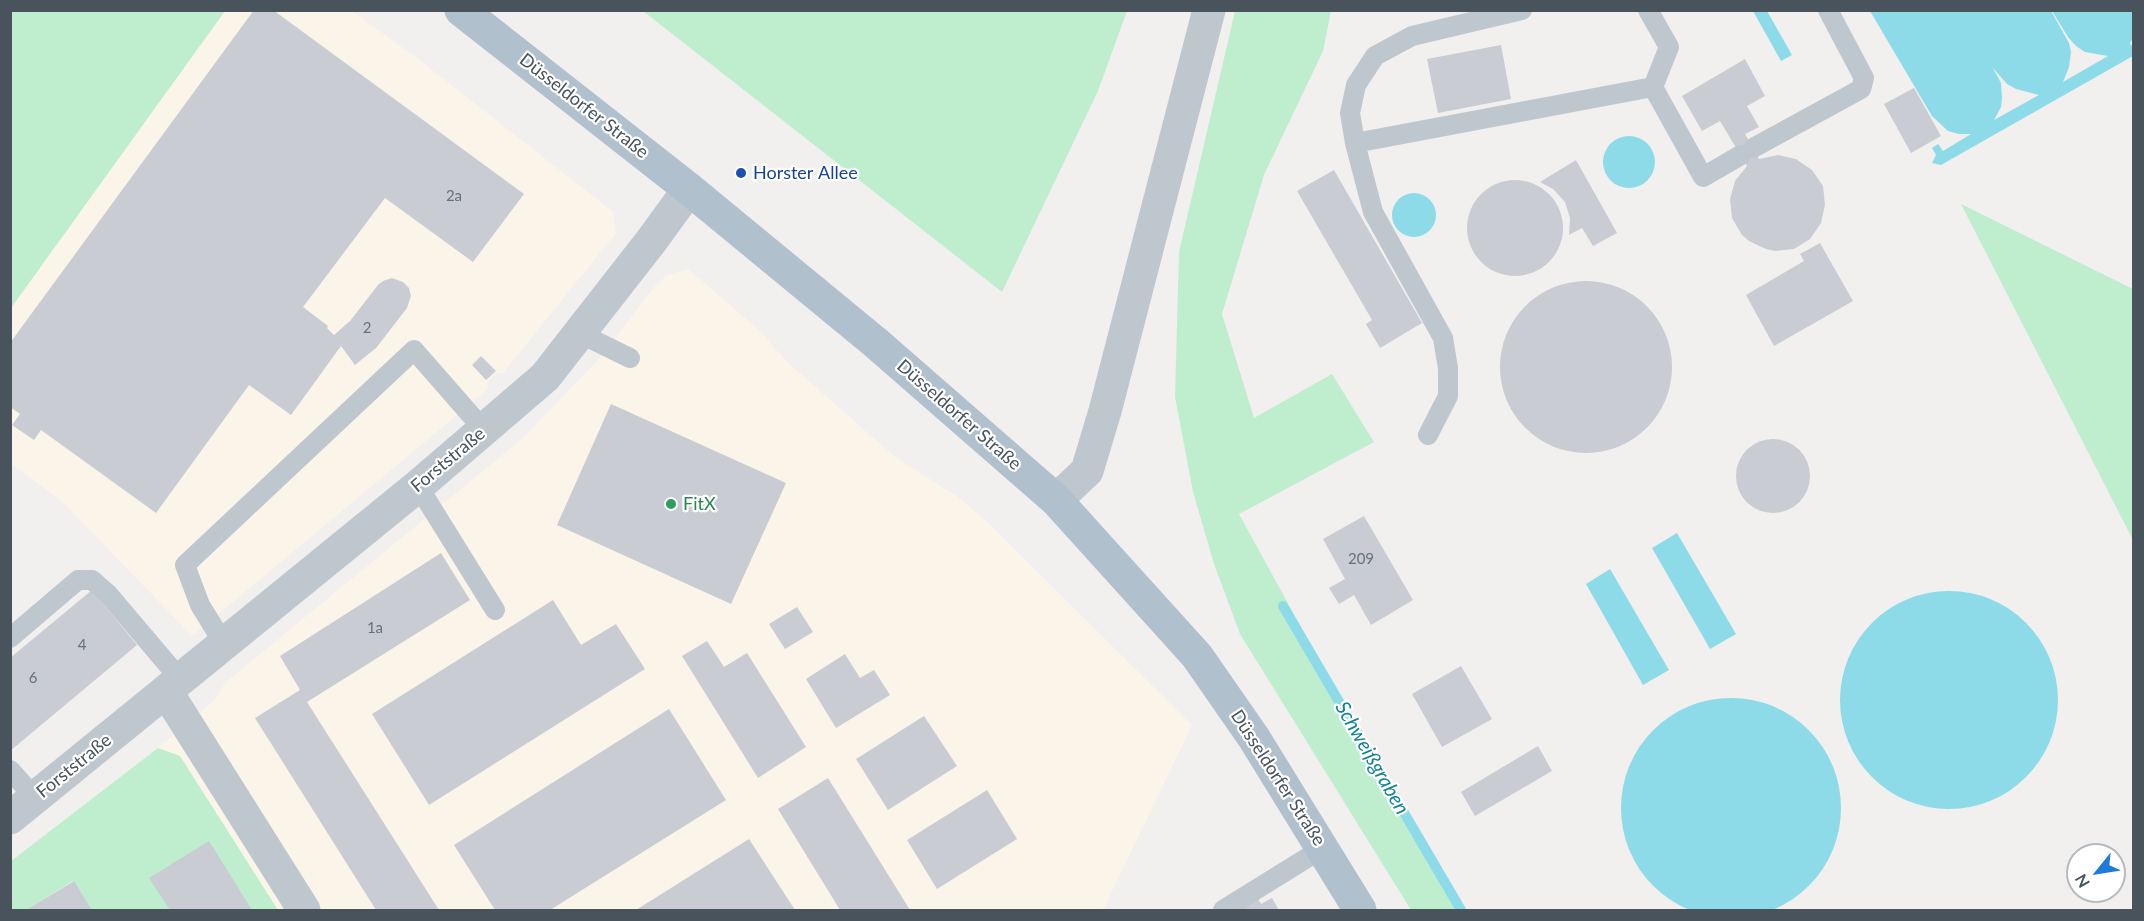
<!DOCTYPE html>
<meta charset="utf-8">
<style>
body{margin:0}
#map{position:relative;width:2144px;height:921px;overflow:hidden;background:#f2efef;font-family:Lato,sans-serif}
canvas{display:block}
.frame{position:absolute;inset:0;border:12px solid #48535c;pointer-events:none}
.north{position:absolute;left:2066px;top:843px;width:60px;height:60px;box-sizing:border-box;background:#fff;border:2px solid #b6babe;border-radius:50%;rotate:240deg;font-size:16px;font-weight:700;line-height:24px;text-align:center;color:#48535c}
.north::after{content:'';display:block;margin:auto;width:21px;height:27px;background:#1e7bdc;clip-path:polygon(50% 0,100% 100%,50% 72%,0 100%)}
</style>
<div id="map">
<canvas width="2144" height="921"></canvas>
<div class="frame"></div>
<div class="north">N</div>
</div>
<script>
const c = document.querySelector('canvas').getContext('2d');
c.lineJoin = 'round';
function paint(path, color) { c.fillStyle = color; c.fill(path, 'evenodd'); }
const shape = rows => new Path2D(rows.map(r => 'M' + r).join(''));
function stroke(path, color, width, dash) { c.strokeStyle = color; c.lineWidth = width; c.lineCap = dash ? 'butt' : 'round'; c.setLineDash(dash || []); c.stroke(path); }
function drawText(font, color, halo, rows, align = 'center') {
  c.font = font + ' Lato,sans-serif'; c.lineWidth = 4.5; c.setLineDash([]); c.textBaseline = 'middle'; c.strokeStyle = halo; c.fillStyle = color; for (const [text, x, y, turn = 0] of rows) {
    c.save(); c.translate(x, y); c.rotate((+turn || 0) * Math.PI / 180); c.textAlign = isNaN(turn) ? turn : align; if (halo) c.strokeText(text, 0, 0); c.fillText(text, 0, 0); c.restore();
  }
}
const commercial = shape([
 [225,11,352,11,418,59,613,212,616,233,503,373,496,373,488,382,488,389,192,636,62,501,11,464,11,308],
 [688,269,759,330,785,360,895,457,958,497,987,522,1192,725,1103,910,11,910,11,861,158,748,216,699,225,683,522,439,599,359,656,285,667,275]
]);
const green = shape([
 [11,10,225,11,11,308,10,11],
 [643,11,1127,11,1098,91,1002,292],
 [1235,11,1331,11,1323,51,1264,175,1222,314,1254,418,1332,374,1374,442,1239,514,1456,910,1411,910,1240,634,1214,564,1193,492,1175,397,1179,252],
 [1961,204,2133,289,2133,540],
 [158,748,180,756,278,910,92,910,73,881,26,910,11,910,11,861]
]);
const water = shape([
 [1753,11,1767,11,1792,55,1781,61],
 [1870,11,2051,11,2069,43,2071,52,2069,67,2063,82,2108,56,2085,52,2076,46,2068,37,2052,11,2133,11,2133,38,2130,43,2133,48,2133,56,1941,165,1932,163,1936,155,1932,148,1938,144,1943,151,1971,134,1959,134,1948,131,1932,116],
 [1993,68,2007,84,2016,89,2039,95,1994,120,2001,107,2002,98,2001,83],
 '1603 162a26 26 0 1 1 52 0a26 26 0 1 1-52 0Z',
 '1392 215a22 22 0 1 1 44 0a22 22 0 1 1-44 0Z',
 [1677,533,1736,634,1710,649,1652,548],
 [1610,569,1669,670,1643,685,1586,584],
 '1840 700a109 109 0 1 1 218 0a109 109 0 1 1-218 0Z',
 '1621 808a110 110 0 1 1 220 0a110 110 0 1 1-220 0Z'
]);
const stream = shape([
 [1283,606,1461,910]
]);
const building = shape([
 [254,10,273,10,524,194,473,262,385,198,303,307,328,326,327,328,334,335,350,321,378,285,383,281,392,278,403,282,409,288,411,296,407,308,376,348,355,365,341,346,291,415,249,385,156,513,41,430,34,440,12,425,20,414,10,407,10,343],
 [1501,45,1511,99,1438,113,1427,59],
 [1745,59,1765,96,1747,106,1759,127,1745,134,1759,159,1778,155,1796,159,1812,170,1823,186,1825,205,1821,223,1810,239,1794,249,1775,251,1766,249,1749,241,1742,235,1732,218,1730,199,1735,181,1747,166,1720,121,1702,131,1682,96],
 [1914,88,1941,136,1911,153,1884,104],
 [1576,160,1617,233,1593,246,1582,228,1569,235,1570,218,1565,202,1553,189,1540,182],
 [1334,170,1422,323,1380,348,1366,324,1372,320,1297,191],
 '1467 228a48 48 0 1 1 96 0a48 48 0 1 1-96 0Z',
 [1820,243,1853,301,1774,346,1746,295,1804,261,1800,254],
 '1500 367a86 86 0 1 1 172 0a86 86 0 1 1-172 0Z',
 [481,356,496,371,486,380,472,365],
 [611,404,786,483,731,604,557,525],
 '1736 476a37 37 0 1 1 74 0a37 37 0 1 1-74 0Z',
 [1364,516,1413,600,1371,625,1354,595,1339,604,1329,588,1345,579,1323,539],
 [441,553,470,600,307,702,439,910,376,910,255,718,300,690,280,656],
 [92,590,137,645,10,751,10,658],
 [553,600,581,645,616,624,645,669,429,805,372,714],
 [797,607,813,632,785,649,769,624],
 [707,641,724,667,747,653,806,747,758,778,682,656],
 [845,654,860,678,874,670,890,695,836,728,806,679],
 [1461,666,1492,719,1442,747,1412,694],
 [669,709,726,800,550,910,495,910,454,845],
 [924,716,957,766,888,810,856,759],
 [1538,746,1552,771,1475,816,1461,792],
 [828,778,910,910,840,910,778,809],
 [987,790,1017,839,937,889,907,840],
 [749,839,795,910,636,910],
 [209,841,252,910,170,910,149,878],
 [74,881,92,910,26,910],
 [1256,895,1261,904,1272,898,1279,910,1228,910]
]);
const service = shape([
 [1648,10,1669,47,1653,87,1703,177,1741,155],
 [1355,143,1350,113,1356,85,1375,56,1412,36,1522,10],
 [1753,148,1861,89,1864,78,1828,10],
 [579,333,630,358],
 [1428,435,1448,396,1448,368,1443,338,1373,212,1355,143,1653,87],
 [418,486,495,610],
 [10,638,78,580,92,580,108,594,180,679],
 [224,644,200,605,185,565,414,350,484,430],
 [10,770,35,798],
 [1223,910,1323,848]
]);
const minor = shape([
 [1056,500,1087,471,1105,411,1209,10],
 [166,691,304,910],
 [10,818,418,486,545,377,652,240,689,189]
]);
const primary = shape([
 [461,10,689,189,876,343,1056,500,1197,656,1254,738,1360,910]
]);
const markers = [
 [741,173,6,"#1a4fb4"],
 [671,504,6,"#2e9e5b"]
];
const numberNames = [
 ["2a",454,196],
 ["2",367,328],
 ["209",1361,559],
 ["1a",375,628],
 ["4",82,645],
 ["6",33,678]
];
const streetNames = [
 ["Düsseldorfer Straße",584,106,38],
 ["Düsseldorfer Straße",959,415,41],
 ["Forststraße",448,460,-40],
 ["Forststraße",74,766,-39],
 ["Düsseldorfer Straße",1278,778,57]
];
const transitNames = [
 ["Horster Allee",753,173]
];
const leisureNames = [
 ["FitX",683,504]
];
const waterNames = [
 ["Schweißgraben",1372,758,60]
];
paint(commercial, '#fbf5e9');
paint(green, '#bfeecf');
paint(water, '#8ddbe9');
stroke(stream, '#8ddbe9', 10);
paint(building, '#c9ccd2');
stroke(service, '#bec7ce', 20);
stroke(minor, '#bec7ce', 33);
stroke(primary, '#b0c0cd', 33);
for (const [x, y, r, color] of markers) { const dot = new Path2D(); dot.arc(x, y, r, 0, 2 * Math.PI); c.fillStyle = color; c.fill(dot); stroke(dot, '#fff', 2); }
drawText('15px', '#68717a', null, numberNames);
drawText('18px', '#48535c', '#fff', streetNames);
drawText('18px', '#164399', '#fff', transitNames, 'left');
drawText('18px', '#27864d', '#fff', leisureNames, 'left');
drawText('italic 20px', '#108297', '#fff', waterNames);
</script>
